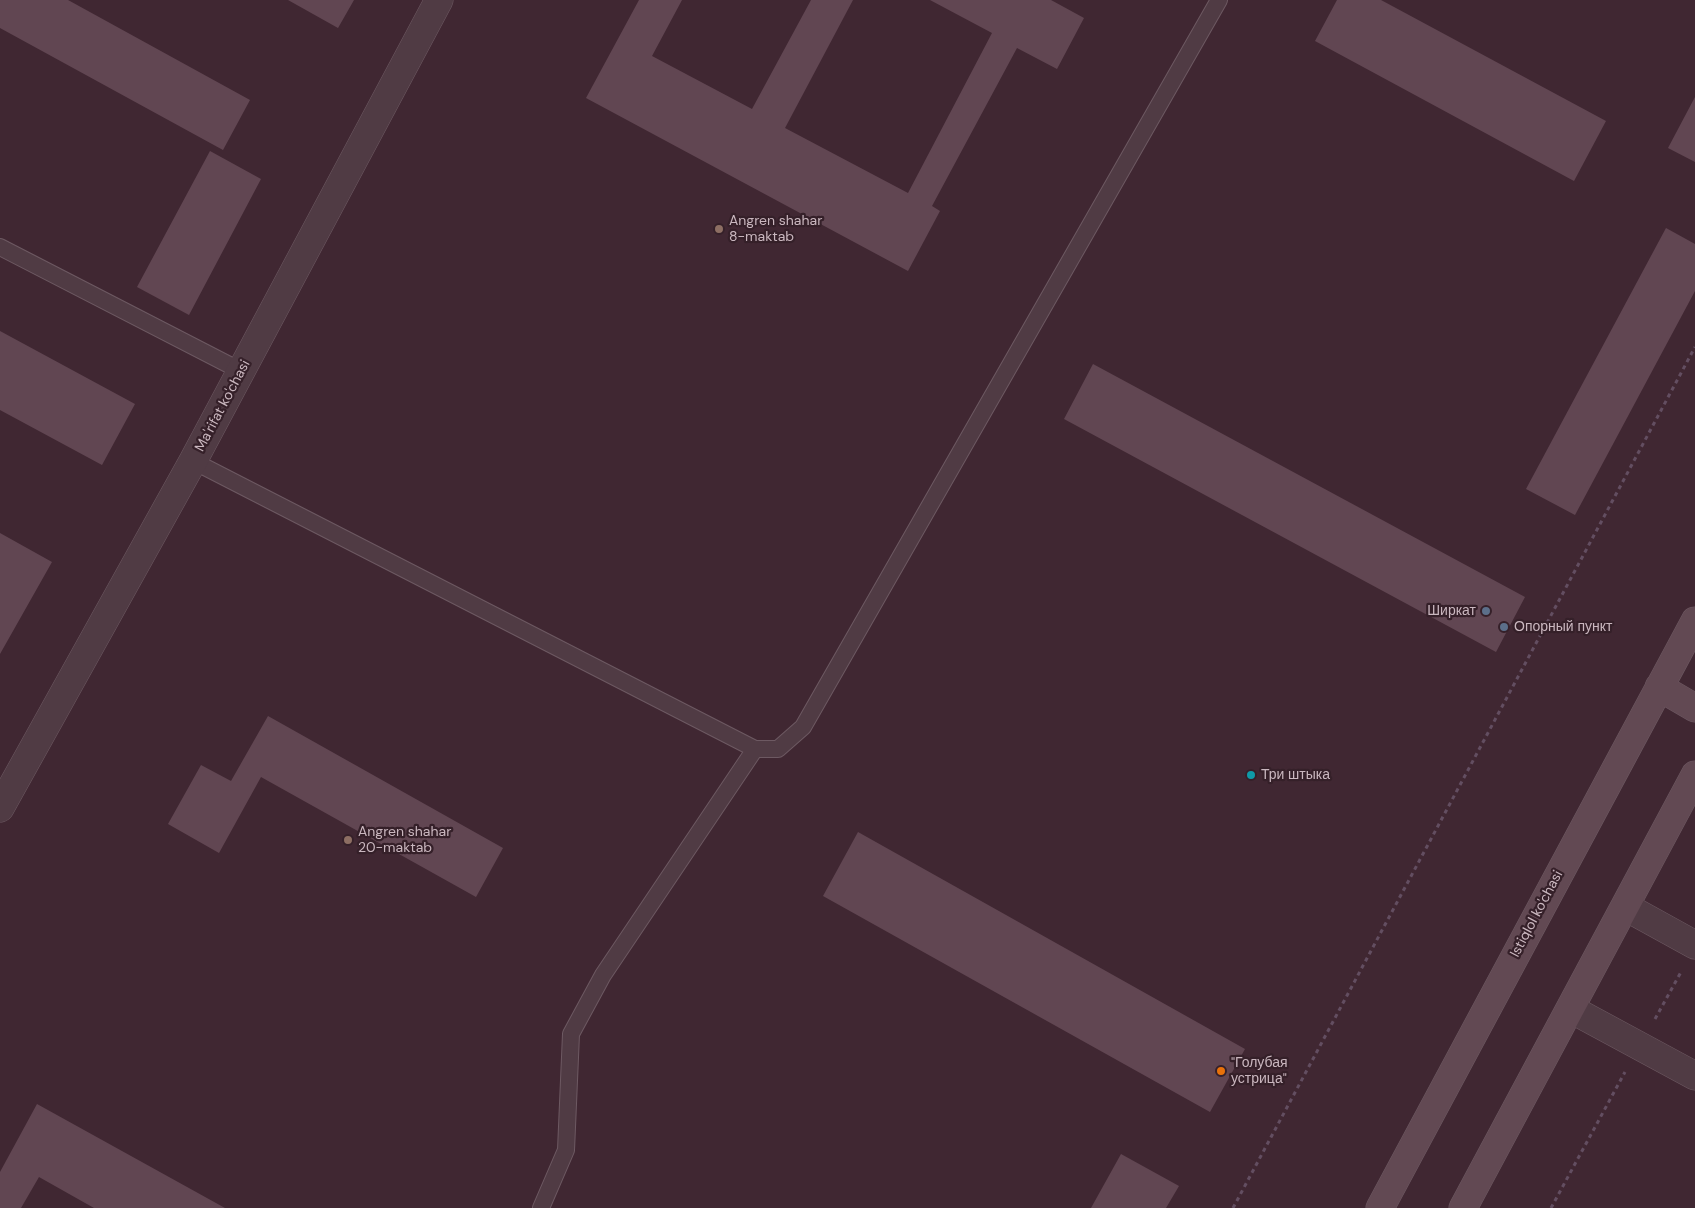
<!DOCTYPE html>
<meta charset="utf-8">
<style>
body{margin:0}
canvas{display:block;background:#402732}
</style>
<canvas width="1695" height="1208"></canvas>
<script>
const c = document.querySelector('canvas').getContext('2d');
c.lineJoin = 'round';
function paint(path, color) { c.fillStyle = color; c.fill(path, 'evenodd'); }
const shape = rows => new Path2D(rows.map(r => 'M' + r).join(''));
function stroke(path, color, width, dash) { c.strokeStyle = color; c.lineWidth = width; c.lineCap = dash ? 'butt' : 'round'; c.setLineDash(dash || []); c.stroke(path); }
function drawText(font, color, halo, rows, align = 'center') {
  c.font = font + ' "DM Sans",sans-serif'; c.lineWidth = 4.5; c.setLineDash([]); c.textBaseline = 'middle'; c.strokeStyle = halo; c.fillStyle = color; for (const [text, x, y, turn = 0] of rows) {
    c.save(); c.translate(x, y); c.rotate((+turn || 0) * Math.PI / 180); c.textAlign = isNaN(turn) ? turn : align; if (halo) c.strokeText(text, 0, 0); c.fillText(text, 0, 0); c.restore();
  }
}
const building = shape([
 [0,0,68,0,250,100,223,150,0,28],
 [288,0,354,0,338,28],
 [639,0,682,0,652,56,752,109,811,0,853,0,785,128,908,193,992,33,930,0,1051,0,1084,18,1057,69,1017,48,932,206,940,211,908,271,586,98],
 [1337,0,1381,0,1606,121,1574,181,1315,41],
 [1695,97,1695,162,1668,148],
 [210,151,261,179,189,315,137,287],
 [1666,228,1695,244,1695,291,1575,515,1526,489],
 [0,331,135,404,102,465,0,410],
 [1093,364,1525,597,1496,652,1064,419],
 [0,533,52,562,0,654],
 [268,716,503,848,476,897,261,777,219,853,168,824,201,765,231,781],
 [858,832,1245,1049,1210,1112,823,896],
 [37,1104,225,1208,94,1208,39,1177,21,1208,0,1208,0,1172],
 [1121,1154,1179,1186,1166,1208,1091,1208]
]);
const path = shape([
 [1655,1019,1681,972],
 [1233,1208,1695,347],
 [1551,1208,1625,1072]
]);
const lane = shape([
 [0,247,241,371],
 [193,461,755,749,778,749,803,727,1219,0],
 [541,1208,566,1150,571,1034,603,975,755,749]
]);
const street = shape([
 [0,808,193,461,439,0],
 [1626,907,1695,945],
 [1571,1009,1695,1076]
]);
const secondary = shape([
 [1659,687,1695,708],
 [1380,1208,1695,621],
 [1463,1208,1695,775]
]);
const markers = [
 [719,229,5,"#8d6e63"],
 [1486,611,5,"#5c6f8a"],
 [1504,627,5,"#5c6f8a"],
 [1251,775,5,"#0f9aa8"],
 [348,840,5,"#8d6e63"],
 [1221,1071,5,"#e8710a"]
];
const poiNames = [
 ["Angren shahar",729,221],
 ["8-maktab",729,237],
 ["Ширкат",1476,611,"right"],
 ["Опорный пункт",1514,627],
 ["Три штыка",1261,775],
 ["Angren shahar",358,832],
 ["20-maktab",358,848],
 ["\"Голубая",1231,1063],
 ["устрица\"",1231,1079]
];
const streetNames = [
 ["Ma'rifat ko'chasi",223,406,-62],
 ["Istiqlol ko'chasi",1537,914,-62]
];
paint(building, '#614652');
stroke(lane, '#6d5962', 18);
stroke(street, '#6d5962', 29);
stroke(secondary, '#6d5962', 29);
stroke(path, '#634e61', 3, [4, 4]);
stroke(lane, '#503b44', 16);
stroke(street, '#503b44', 28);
stroke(secondary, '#624953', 28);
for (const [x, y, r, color] of markers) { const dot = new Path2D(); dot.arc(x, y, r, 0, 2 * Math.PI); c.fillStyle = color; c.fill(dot); stroke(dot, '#352029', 2); }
drawText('14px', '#cab7bf', '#352029', poiNames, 'left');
drawText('14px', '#cab7bf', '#352029', streetNames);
</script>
